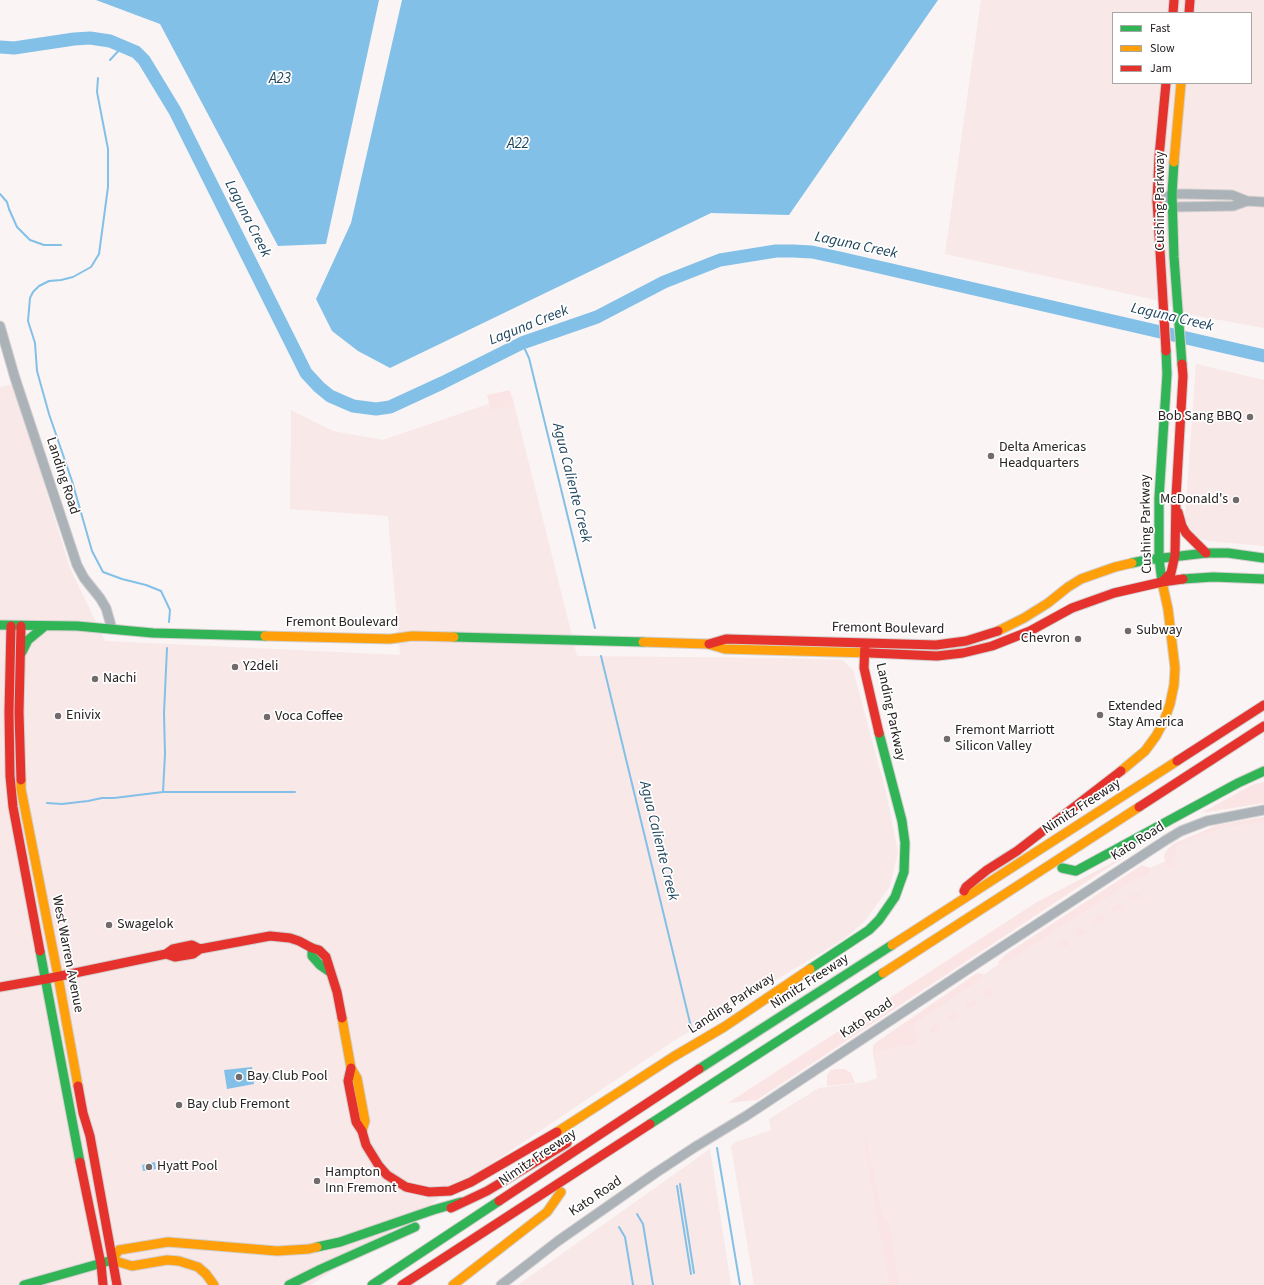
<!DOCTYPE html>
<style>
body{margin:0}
#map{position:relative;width:1264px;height:1285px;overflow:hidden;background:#faf4f4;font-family:"Source Sans 3",sans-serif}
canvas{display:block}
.legend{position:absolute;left:1112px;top:12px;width:140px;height:72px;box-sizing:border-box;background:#fff;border:1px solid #a9a6a6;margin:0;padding:5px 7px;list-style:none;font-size:12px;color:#272121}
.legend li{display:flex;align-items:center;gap:8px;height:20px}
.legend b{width:20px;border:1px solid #a9a6a6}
</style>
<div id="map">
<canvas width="1264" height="1285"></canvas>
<ul class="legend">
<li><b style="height:5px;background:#30b455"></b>Fast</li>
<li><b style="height:5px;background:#ff9f0a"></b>Slow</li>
<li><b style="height:5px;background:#e5322d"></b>Jam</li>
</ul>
</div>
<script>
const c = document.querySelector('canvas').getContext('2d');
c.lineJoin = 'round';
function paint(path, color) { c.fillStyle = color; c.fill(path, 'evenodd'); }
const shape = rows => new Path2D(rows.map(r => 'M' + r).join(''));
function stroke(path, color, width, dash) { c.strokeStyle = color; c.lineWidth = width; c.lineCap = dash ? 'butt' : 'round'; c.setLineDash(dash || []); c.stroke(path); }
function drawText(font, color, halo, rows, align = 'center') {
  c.font = font + ' "Source Sans 3",sans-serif'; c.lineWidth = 3.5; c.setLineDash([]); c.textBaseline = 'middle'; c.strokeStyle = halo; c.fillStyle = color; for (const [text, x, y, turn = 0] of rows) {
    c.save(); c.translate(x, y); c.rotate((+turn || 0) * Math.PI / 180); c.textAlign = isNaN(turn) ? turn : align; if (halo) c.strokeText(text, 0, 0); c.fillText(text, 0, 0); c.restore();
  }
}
const built = shape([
 [981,0,1264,0,1264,328,1192,315,1156,300,945,254],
 [1113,13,1251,13,1251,83,1113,83],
 [1196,364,1264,380,1264,546,1208,541,1199,538,1191,530,1185,518],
 [13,384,70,568,105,641,400,655,388,516,290,509,291,410,333,431,383,440,512,396,577,656,780,658,843,660,853,670,886,792,898,852,890,886,865,921,844,939,672,1042,311,1285,0,1285,0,387],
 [1264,817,1264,1285,754,1285,731,1146,736,1142,771,1130,769,1119,819,1088,866,1082,877,1078,873,1051,1134,871,1138,873,1175,857,1173,844,1218,825],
 [710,1149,731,1285,518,1285]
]);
const green = shape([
 [510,390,513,406,491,411,487,395],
 [1264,782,1264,803,1201,813,1254,784],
 [1264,817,1264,821,1221,828,1176,846,1177,856,1170,861,1172,863,1177,864,1178,868,1169,867,1166,864,1164,856,1166,851,1173,844,1218,825],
 [1123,857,1124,857,757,1100,728,1103,1037,902],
 [1142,865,1150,868,1148,875,1123,887,1004,964,999,964,998,962,1006,954],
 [1137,893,1142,896,1142,898,1130,900,1130,896],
 [1119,903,1124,906,1124,910,1112,912,1112,906],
 [1101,915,1106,918,1106,922,1094,924,1094,918],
 [1082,927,1087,930,1087,934,1075,936,1075,930],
 [1064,939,1069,942,1069,946,1057,948,1057,942],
 [977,973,984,974,978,981,914,1024,917,1044,875,1051,876,1058,873,1057,873,1046,878,1041],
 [990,988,994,989,995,993,990,994,990,996,984,997,984,992],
 [972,1000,977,1001,977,1005,972,1006,972,1008,966,1010,966,1004],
 [954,1012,958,1013,959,1017,954,1018,954,1020,948,1021,948,1016],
 [936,1024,940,1025,941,1029,935,1030,936,1032,930,1034,930,1028],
 [836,1069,845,1069,851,1073,855,1083,827,1086,827,1075,831,1070],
 [865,1135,882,1214,890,1225,899,1285,889,1285,865,1146]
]);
const water = shape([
 [96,0,379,0,326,244,278,246,160,24],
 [402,0,938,0,789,215,711,213,390,368,358,351,332,331,316,299,351,223],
 [252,1067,254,1084,227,1089,224,1070],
 [268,1072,270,1079,258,1080,256,1075],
 [155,1162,156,1169,143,1171,142,1165]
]);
const stream = shape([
 [110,60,123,46],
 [98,78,97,92,108,149,108,187,99,254,91,267,73,277,61,280,49,281,39,286,33,292,30,298,28,321,35,343,37,371,49,414,72,481,92,551,103,572,122,579,146,585,161,591,170,610,169,622],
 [0,194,7,202,9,209,17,227,30,240,44,245,61,245],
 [522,343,529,358,595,628],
 [601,656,692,1031],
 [163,792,295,792],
 [47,803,62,804,88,801,102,798,114,798,163,792,165,754,164,713,167,648],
 [717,1148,740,1285],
 [680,1184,694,1273],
 [677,1186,691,1274],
 [637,1214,643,1224,653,1285],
 [619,1227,625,1237,633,1285]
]);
const river = shape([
 [0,47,14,48,74,39,90,38,110,41,136,52,144,60,175,111,306,373,319,387,330,396,353,406,376,409,390,407,442,383,522,343,597,317,664,282,720,260,776,251,793,251,812,252,840,258,1264,356]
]);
const street = shape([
 [1157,201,1172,194,1185,194,1232,195,1247,201,1264,202],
 [1168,205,1172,207,1233,206,1247,201],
 [0,326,15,378,77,565,84,578,100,598,106,608,112,629],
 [501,1285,558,1241,654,1174,695,1147,746,1116,985,958,1166,840,1181,831,1207,821,1264,810]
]);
const fast = shape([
 [1174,162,1172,194,1174,257,1182,364],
 [1132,563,1146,560,1206,553,1228,553,1264,558],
 [1183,579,1213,577,1264,579],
 [1162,582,1159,558,1159,498,1167,374,1166,351],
 [0,625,77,626,153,633,265,636],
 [454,637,643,642],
 [22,652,28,640,45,626],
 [1062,868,1076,871,1238,783,1264,771],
 [312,948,312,956,320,965,330,972],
 [40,951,80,1162],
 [810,969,869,930,879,920,895,897,904,872,905,843,902,821,879,733],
 [699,1069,892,945],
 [650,1124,883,973],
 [317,1247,340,1242,433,1210,461,1202],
 [24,1285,109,1261],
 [289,1285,321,1269,415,1227],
 [372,1285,499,1201]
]);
const slow = shape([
 [1174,162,1181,83],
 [998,631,1024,618,1048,603,1068,587,1081,579,1115,567,1132,563],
 [265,636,390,639,412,636,454,637],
 [643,642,708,644,725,649,871,653],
 [1121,771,1145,751,1156,736,1164,721,1170,704,1174,685,1175,668,1168,609,1162,582],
 [21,780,21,789,58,976,78,1086],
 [892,945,1177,761],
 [883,973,1139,807],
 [342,1018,351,1068,357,1078,365,1121,362,1131],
 [557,1132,673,1057,724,1027,810,969],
 [214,1285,206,1274,198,1267,179,1261,167,1260,132,1266,112,1260,119,1250,168,1242,277,1251,309,1249,317,1247],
 [453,1285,547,1212,561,1192]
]);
const jam = shape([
 [1173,13,1174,0],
 [1189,13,1190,0],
 [1166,351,1157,201,1159,157,1166,83],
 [1178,512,1182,526,1186,533,1206,553],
 [1162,582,1171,573,1175,555,1176,497,1183,376,1182,364],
 [11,626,9,712,10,776,13,807,40,951],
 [865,643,864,668,879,733],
 [709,644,726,639,936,645,966,641,998,631],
 [871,653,937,656,963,653,992,646,1030,631,1072,608,1114,593,1162,582,1183,579],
 [1177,761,1264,705],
 [21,780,19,712,21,626],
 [1139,807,1264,726],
 [964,891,966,887,987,870,1017,851,1121,771],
 [166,954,175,957,193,954,200,949,270,936,290,938,299,941,312,948,319,950,326,957,337,992,342,1018],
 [0,987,46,979,166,954,173,949,192,945,200,949],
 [351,1068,348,1081,356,1122,362,1131,366,1145,379,1166,387,1175,406,1187,429,1192,450,1191,471,1182,557,1132],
 [78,1086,83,1113,90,1136,117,1285],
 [80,1162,101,1264,103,1285],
 [499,1201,699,1069],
 [451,1208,487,1191,567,1143],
 [402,1285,650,1124]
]);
const markers = [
 [1250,417,4,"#716b6b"],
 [991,456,4,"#716b6b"],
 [1236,500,4,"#716b6b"],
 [1128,631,4,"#716b6b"],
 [1078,639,4,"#716b6b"],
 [235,667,4,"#716b6b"],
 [95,679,4,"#716b6b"],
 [1100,715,4,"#716b6b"],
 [58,716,4,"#716b6b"],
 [267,717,4,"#716b6b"],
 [947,739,4,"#716b6b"],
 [109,925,4,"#716b6b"],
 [239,1077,4,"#716b6b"],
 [179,1105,4,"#716b6b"],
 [149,1167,4,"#716b6b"],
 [317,1181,4,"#716b6b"]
];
const streetNames = [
 ["Cushing Parkway",1161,201,-90],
 ["Landing Road",62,476,72],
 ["Cushing Parkway",1147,524,-91],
 ["Fremont Boulevard",342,623],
 ["Fremont Boulevard",888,629,1],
 ["Landing Parkway",890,712,78],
 ["Nimitz Freeway",1082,807,-33],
 ["Kato Road",1138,842,-32],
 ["West Warren Avenue",67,954,79],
 ["Nimitz Freeway",810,982,-33],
 ["Landing Parkway",732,1004,-33],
 ["Kato Road",867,1019,-34],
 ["Nimitz Freeway",538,1158,-34],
 ["Kato Road",596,1197,-34]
];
const poiNames = [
 ["Bob Sang BBQ",1242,417,"right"],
 ["Delta Americas",999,448],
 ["Headquarters",999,464],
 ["McDonald's",1228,500,"right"],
 ["Subway",1136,631],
 ["Chevron",1070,639,"right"],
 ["Y2deli",243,667],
 ["Nachi",103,679],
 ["Extended",1108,707],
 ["Stay America",1108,723],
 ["Enivix",66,716],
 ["Voca Coffee",275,717],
 ["Fremont Marriott",955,731],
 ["Silicon Valley",955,747],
 ["Swagelok",117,925],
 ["Bay Club Pool",247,1077],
 ["Bay club Fremont",187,1105],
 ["Hyatt Pool",157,1167],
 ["Hampton",325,1173],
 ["Inn Fremont",325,1189]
];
const waterNames = [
 ["A23",280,80],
 ["A22",518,145],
 ["Laguna Creek",247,219,63],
 ["Laguna Creek",856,246,12],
 ["Laguna Creek",1172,318,13],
 ["Laguna Creek",529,326,-22],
 ["Agua Caliente Creek",571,483,76],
 ["Agua Caliente Creek",658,841,76]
];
paint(built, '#f8e8e7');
paint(green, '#fbe5e4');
paint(water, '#83c0e8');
stroke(stream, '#83c0e8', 2);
stroke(river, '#83c0e8', 13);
stroke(street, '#d3cfcf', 11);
stroke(fast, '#d3cfcf', 11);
stroke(slow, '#d3cfcf', 11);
stroke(jam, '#d3cfcf', 11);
stroke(street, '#abb3b9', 9);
stroke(fast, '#30b455', 9);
stroke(slow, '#ff9f0a', 9);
stroke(jam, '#e5322d', 9);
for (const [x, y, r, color] of markers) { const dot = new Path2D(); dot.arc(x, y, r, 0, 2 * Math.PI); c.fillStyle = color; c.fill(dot); stroke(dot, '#fff', 1.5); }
drawText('14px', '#272121', '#fff', streetNames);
drawText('14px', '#272121', '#fff', poiNames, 'left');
drawText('italic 15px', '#1e445c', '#fff', waterNames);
</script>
